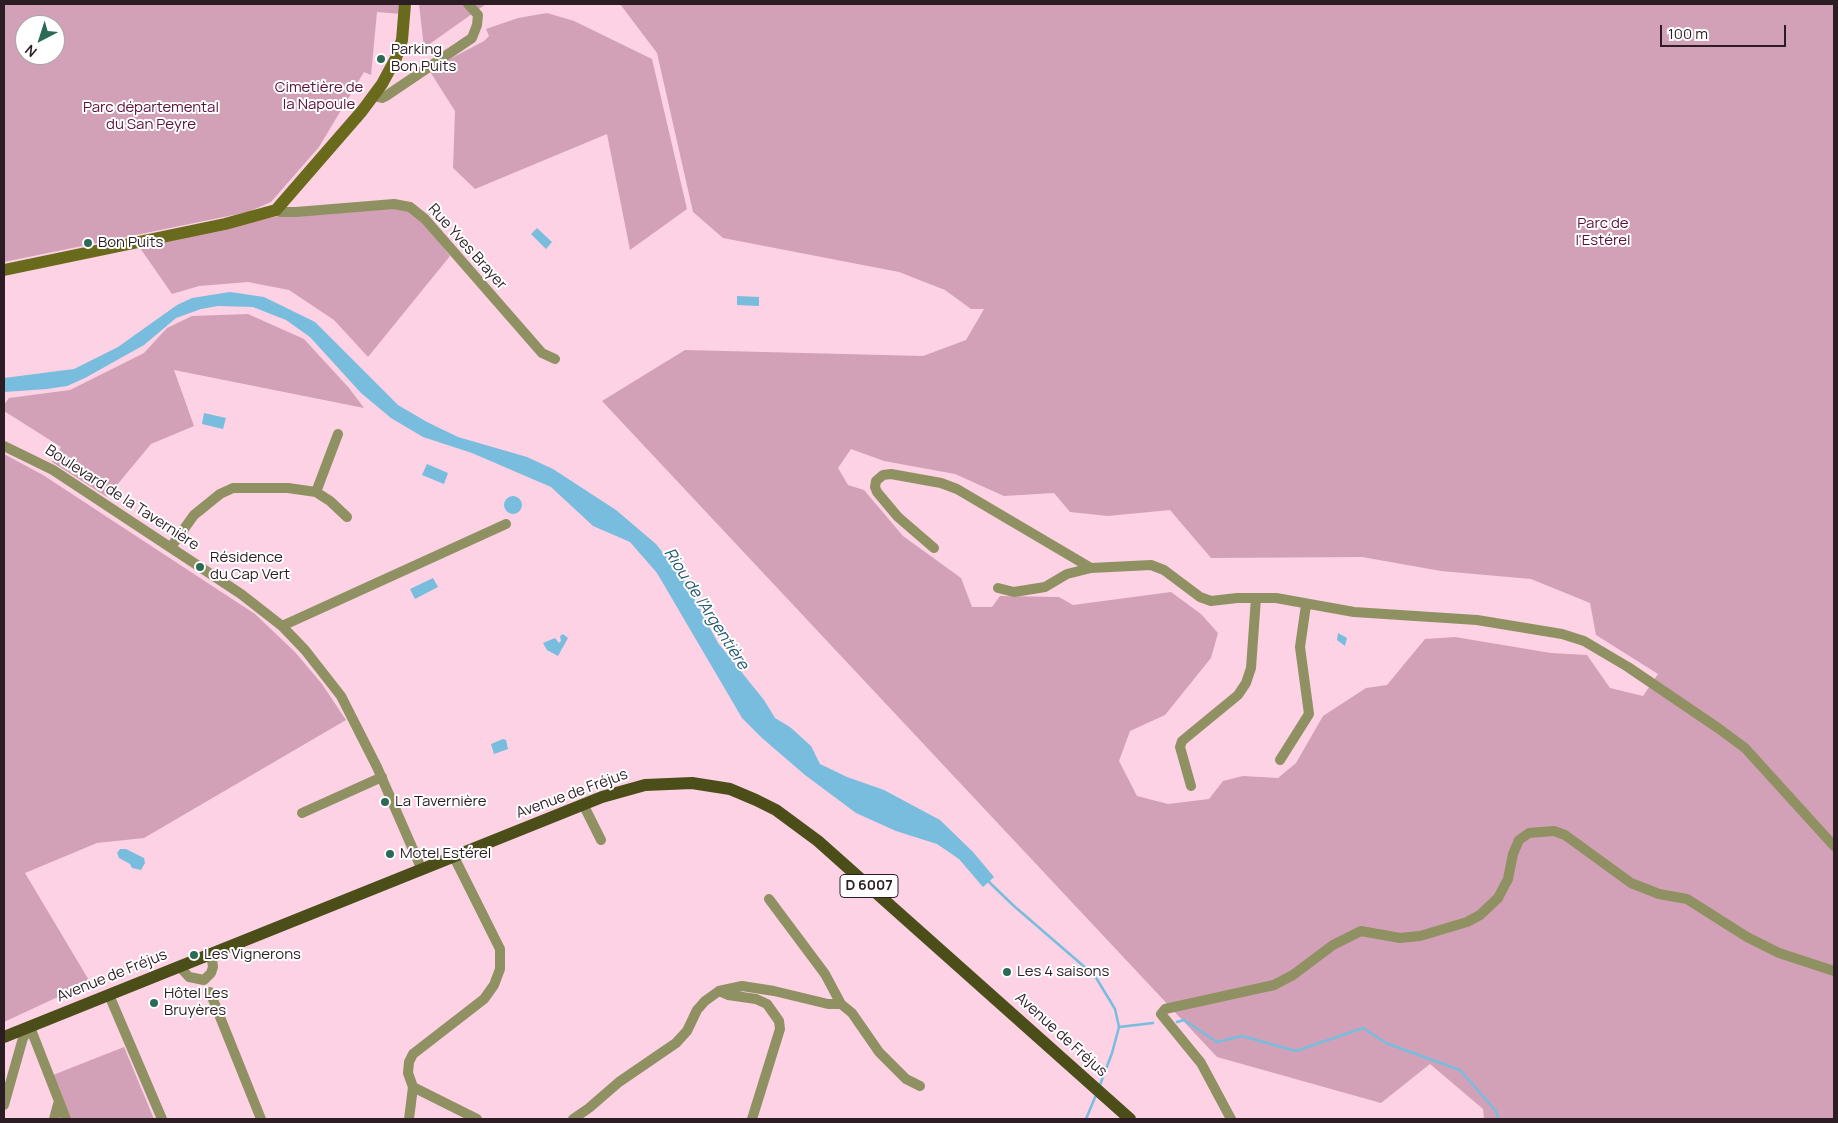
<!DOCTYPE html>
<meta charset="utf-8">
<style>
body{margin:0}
#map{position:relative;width:1838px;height:1123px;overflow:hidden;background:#fcd2e4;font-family:Manrope,sans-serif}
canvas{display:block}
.frame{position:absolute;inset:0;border:5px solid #2c1d24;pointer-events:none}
.north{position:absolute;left:15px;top:15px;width:50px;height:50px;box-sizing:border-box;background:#fff;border:1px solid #aba5a7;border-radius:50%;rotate:220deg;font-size:14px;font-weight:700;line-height:20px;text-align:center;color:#2c1d24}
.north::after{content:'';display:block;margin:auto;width:18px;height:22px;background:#2b6a57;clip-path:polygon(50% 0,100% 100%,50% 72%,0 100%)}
.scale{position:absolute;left:1660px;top:25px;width:126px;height:22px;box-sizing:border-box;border:2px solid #2c1d24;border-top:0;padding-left:6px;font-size:15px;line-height:18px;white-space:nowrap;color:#2c1d24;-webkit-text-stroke:4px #fff;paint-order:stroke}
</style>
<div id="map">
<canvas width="1838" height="1123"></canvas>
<div class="frame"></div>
<div class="north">N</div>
<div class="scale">100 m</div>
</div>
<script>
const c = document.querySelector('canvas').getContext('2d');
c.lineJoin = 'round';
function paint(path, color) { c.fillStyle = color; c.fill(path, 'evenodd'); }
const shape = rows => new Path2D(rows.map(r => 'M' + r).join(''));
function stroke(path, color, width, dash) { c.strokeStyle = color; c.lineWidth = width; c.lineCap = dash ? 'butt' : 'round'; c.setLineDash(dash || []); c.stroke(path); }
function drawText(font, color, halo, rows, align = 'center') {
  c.font = font + ' Manrope,sans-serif'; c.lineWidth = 4; c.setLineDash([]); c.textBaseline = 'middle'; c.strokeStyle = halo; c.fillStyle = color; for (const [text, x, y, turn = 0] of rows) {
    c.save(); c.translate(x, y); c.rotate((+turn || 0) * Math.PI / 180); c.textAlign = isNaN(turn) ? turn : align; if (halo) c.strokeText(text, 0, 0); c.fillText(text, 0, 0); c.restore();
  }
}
const green = shape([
 [4,4,401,4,402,14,377,12,371,75,364,72,319,147,271,202,248,212,4,262],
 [25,25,55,25,55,55,25,55],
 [419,4,486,4,424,48],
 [620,4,1834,4,1834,1119,1484,1119,1483,1109,1430,1064,1381,1103,1217,1057,602,401,685,350,923,356,966,340,984,309,971,309,945,290,899,272,723,238,693,212,657,53],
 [851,449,884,461,955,474,1004,496,1054,493,1070,512,1108,516,1170,510,1211,558,1362,557,1441,571,1531,579,1590,603,1596,635,1658,674,1643,696,1610,688,1587,655,1551,653,1455,637,1425,639,1387,685,1366,688,1323,716,1296,763,1278,778,1243,776,1223,781,1209,799,1168,804,1137,796,1119,761,1130,731,1165,715,1211,658,1218,633,1201,614,1171,592,1073,605,1059,597,1000,596,992,607,972,607,961,578,903,536,864,490,848,485,838,468],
 [547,13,574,21,652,59,687,209,630,250,607,134,475,189,453,168,455,111,429,70,484,41,489,36,486,29,518,18],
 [406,208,424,223,450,256,368,357,334,320,289,290,248,282,199,286,172,294,140,248,283,215],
 [248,314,304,339,349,388,364,408,174,370,194,426,151,444,107,497,52,462,61,447,4,411,4,405,9,398,70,390,144,353,167,328,192,316],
 [4,454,43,475,255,614,295,652,322,684,346,720,144,838,97,843,25,873,90,982,4,1022],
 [124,1047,154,1119,71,1119,53,1075]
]);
const water = shape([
 [537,228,552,242,546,249,531,234],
 [230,292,264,297,315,322,398,405,427,422,458,437,527,457,553,469,616,510,656,544,683,578,718,643,764,700,775,718,790,727,811,746,820,764,847,777,884,790,940,820,973,852,994,877,983,887,959,859,937,844,896,831,856,813,805,775,762,738,742,718,657,573,630,542,593,526,551,487,472,453,423,437,391,418,361,393,310,337,286,320,253,307,218,306,201,309,176,318,144,345,85,378,67,386,47,389,4,392,4,378,74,369,118,347,177,305,192,298],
 [737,296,759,297,759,306,737,305],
 [204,413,226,418,223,429,202,424],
 [427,464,448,473,444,484,422,475],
 '504 505a9 9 0 1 1 18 0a9 9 0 1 1-18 0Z',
 [433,578,438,587,415,599,410,589],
 [1338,633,1347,638,1345,646,1337,640],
 [563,634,568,638,558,656,547,650,543,643,555,638,559,643,561,641,560,636],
 [503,739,506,740,508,749,494,754,491,744],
 [120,849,126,849,144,858,145,863,141,870,132,868,130,864,119,858,117,853]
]);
const stream = shape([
 [989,882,1014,906,1095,976,1115,1009,1119,1027,1112,1053,1100,1085],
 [1177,1022,1184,1020,1217,1042,1242,1036,1296,1051,1363,1028,1386,1043,1460,1070,1496,1111,1498,1119],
 [1119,1027,1153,1023],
 [1086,1119,1096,1095]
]);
const street = shape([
 [374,96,382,98,386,96,472,38,477,25,478,15,468,4],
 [276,210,281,212,296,212,394,204,410,207,425,219,542,353,555,359],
 [4,446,53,470,241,594,282,626,305,650,341,696,377,767,422,870],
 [316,492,338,434],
 [171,547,194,515,220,494,233,488,288,488,316,492,330,501,347,517],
 [934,548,898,517,877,492,875,487,876,481,883,475,891,474,941,483,957,489,1091,568],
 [998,588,1014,592,1045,587,1067,574,1091,568,1151,565,1164,570,1200,597,1211,601,1237,598,1276,598,1354,612,1477,620,1562,634,1584,641,1628,667,1718,728,1745,748,1834,846],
 [282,626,506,524],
 [1280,760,1309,714,1300,647,1306,605],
 [1191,786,1180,747,1182,741,1238,695,1246,683,1251,668,1256,598],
 [583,804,601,840],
 [302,813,382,777],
 [769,899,825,974,841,1004],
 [180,967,189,977,204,980,211,973,213,967,211,953],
 [719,991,728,995,756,999,767,1004,779,1021,780,1029,752,1119],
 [210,992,261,1119],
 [109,995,162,1119],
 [30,1027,66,1119],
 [413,1087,477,1119],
 [4,1105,23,1038,30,1027],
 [54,1119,58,1104],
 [409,1119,413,1087,408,1073,409,1062,413,1054,484,999,494,985,500,969,500,949,454,857],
 [573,1119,589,1108,619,1082,676,1043,687,1031,697,1010,705,1001,719,991,742,986,774,991,828,1004,841,1004,852,1013,879,1052,906,1079,920,1086],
 [1231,1119,1201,1063,1161,1014,1165,1009,1274,985,1293,975,1333,945,1361,931,1400,938,1420,936,1467,922,1480,915,1498,898,1508,879,1513,854,1519,840,1529,833,1554,831,1565,835,1631,883,1659,894,1687,899,1747,937,1779,953,1834,971]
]);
const secondary = shape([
 [4,270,225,224,276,210,362,111,382,84,396,58,402,40,405,4]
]);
const primary = shape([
 [4,1037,602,797,645,785,692,783,730,789,756,800,776,810,818,841,1130,1119]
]);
const markers = [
 [381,59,5,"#2b6a57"],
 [88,243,5,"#2b6a57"],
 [200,567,5,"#2b6a57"],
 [385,802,5,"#2b6a57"],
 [390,854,5,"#2b6a57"],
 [194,955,5,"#2b6a57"],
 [1007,972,5,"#2b6a57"],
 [154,1003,5,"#2b6a57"]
];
const shields = [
 [869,886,58]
];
const shieldNames = [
 ["D 6007",869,886]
];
const poiNames = [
 ["Parking",391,50],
 ["Bon Puits",391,67],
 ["Bon Puits",98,243],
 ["Résidence",210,558],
 ["du Cap Vert",210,575],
 ["La Tavernière",395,802],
 ["Motel Estérel",400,854],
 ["Les Vignerons",204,955],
 ["Les 4 saisons",1017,972],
 ["Hôtel Les",164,994],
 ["Bruyères",164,1011]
];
const parkNames = [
 ["Cimetière de",319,88],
 ["la Napoule",319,105],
 ["Parc départemental",151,108],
 ["du San Peyre",151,125],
 ["Parc de",1603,224],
 ["l'Estérel",1603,241]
];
const streetNames = [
 ["Rue Yves Brayer",467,247,48],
 ["Boulevard de la Tavernière",122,498,33],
 ["Avenue de Fréjus",572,794,-20],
 ["Avenue de Fréjus",112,976,-22],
 ["Avenue de Fréjus",1061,1035,42]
];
const waterNames = [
 ["Riou de l'Argentière",706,609,57]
];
paint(green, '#d3a1b7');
paint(water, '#78bcde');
stroke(stream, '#78bcde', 2.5);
stroke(street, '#8f9162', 10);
stroke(secondary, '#696a1c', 12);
stroke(primary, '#4c4e19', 12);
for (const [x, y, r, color] of markers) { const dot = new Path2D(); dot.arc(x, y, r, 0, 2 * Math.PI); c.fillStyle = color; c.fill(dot); stroke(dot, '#fff', 2); }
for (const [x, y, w] of shields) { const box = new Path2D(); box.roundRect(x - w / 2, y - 11.5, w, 23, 4); c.fillStyle = '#fff'; c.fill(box); stroke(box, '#2c1d24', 1); }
drawText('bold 14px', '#2c1d24', null, shieldNames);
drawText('15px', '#2c1d24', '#fff', poiNames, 'left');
drawText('15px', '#5b113b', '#fff', parkNames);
drawText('15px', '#2c1d24', '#fff', streetNames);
drawText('italic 16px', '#245a72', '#fff', waterNames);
</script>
